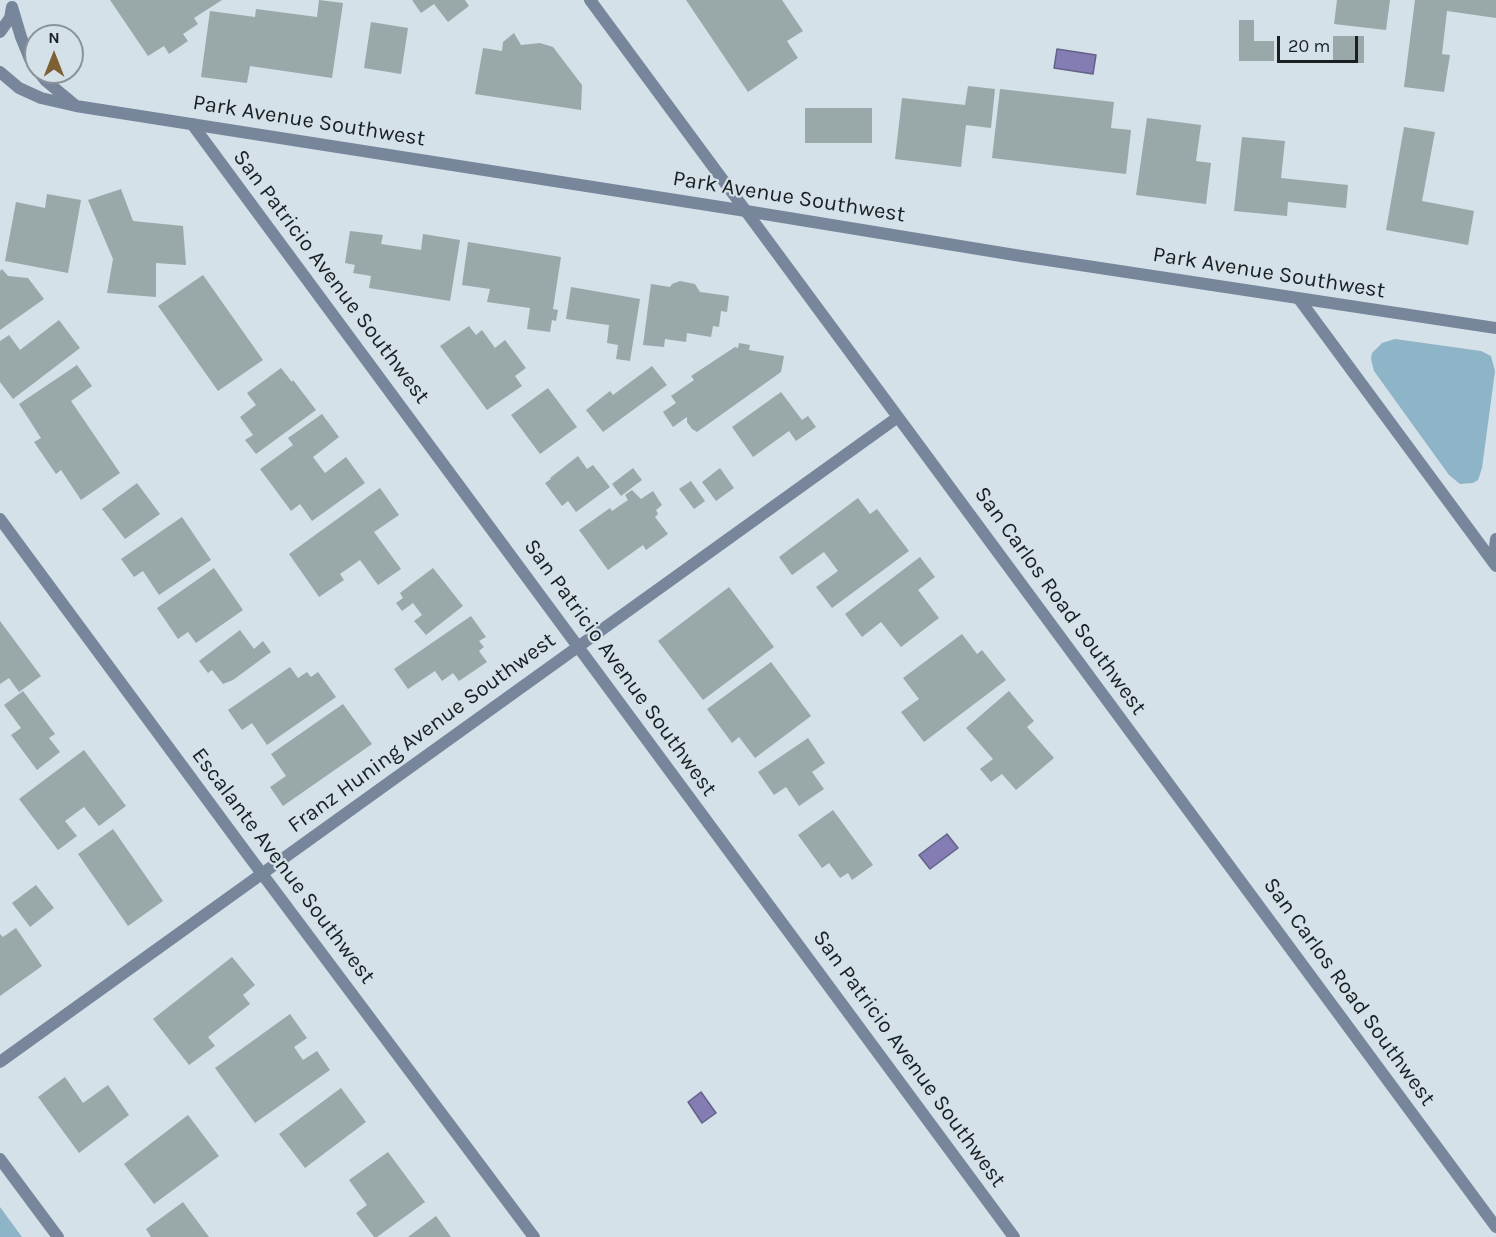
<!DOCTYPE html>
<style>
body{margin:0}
#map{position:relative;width:1496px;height:1237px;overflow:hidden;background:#d4e1e8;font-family:Karla,sans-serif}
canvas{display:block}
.north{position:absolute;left:24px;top:24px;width:60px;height:60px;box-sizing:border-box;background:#d4e1e8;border:2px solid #8a9399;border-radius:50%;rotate:0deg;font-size:16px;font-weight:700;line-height:24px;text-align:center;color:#1a1f22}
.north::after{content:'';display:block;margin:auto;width:21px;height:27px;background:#7d6133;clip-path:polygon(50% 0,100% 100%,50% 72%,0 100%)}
.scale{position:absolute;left:1277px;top:36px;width:81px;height:27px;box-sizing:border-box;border:3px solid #1a1f22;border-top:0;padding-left:8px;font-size:18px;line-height:21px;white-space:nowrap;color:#1a1f22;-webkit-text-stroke:4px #d4e1e8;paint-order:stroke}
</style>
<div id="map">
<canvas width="1496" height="1237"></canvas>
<div class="north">N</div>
<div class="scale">20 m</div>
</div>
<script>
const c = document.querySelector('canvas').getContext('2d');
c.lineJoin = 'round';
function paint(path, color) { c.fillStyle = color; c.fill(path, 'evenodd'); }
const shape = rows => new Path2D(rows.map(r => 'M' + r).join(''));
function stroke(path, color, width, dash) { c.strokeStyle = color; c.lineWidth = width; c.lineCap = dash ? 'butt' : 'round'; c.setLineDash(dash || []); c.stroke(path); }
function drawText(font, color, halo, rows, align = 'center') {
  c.font = font + ' Karla,sans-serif'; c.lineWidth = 4.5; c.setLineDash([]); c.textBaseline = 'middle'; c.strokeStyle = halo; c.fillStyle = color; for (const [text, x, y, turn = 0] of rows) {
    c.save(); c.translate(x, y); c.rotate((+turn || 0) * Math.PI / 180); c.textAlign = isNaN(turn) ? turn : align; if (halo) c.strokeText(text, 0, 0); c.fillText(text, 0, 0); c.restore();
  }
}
const green = shape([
 [1395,339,1481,351,1491,356,1495,371,1482,468,1478,480,1473,483,1460,484,1449,475,1374,371,1371,359,1372,353,1382,343],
 [0,1207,22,1237,0,1237]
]);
const water = shape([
 [1057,49,1096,55,1093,74,1054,68,1057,49],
 [947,834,958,848,930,869,919,855,947,834],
 [701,1092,716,1113,702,1123,688,1102,701,1092]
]);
const building = shape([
 [110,0,222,0,194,18,198,24,183,34,188,41,169,54,164,46,148,56],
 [319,0,343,3,332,78,250,66,247,83,201,77,210,11,255,17,256,9,317,17],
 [412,0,465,0,469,6,448,22,434,4,421,13],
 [686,0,782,0,803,31,787,41,798,58,748,92],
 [1337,0,1390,0,1386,30,1334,24],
 [1415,0,1496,0,1496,18,1447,11,1442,54,1450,55,1444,92,1404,87],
 [1239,20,1254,20,1254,41,1274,41,1274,61,1239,61],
 [371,22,408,28,401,74,364,68],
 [514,33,521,45,540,43,553,47,582,85,581,110,475,94,483,48,502,51,503,42],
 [1333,36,1364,36,1364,63,1333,63],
 [968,86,995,89,991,128,966,125,961,167,895,159,902,98,965,105],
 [1000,89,1114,102,1111,128,1131,130,1126,174,992,158],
 [805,108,872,108,872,143,805,143],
 [1147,118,1201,125,1196,161,1211,163,1206,204,1136,195],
 [1404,127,1435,132,1422,201,1474,211,1468,245,1386,230],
 [1242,137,1285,141,1281,178,1348,185,1346,208,1288,202,1287,216,1234,211],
 [121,189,133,221,183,226,186,265,156,263,156,297,107,293,113,259,88,200],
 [47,194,81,200,68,273,5,261,16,202,45,208],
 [350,231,383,235,381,244,421,250,423,234,460,240,450,301,369,288,371,276,353,273,355,265,345,263],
 [468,242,561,257,553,309,558,310,556,321,552,320,550,332,527,329,530,308,487,302,490,289,462,285],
 [2,269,8,276,28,278,44,299,0,330,0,271],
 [203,275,263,360,218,391,158,306],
 [680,281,695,284,700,292,729,296,727,312,721,311,719,327,713,326,711,337,687,333,686,342,665,339,664,347,643,345,651,284,670,287,672,284],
 [571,287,640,299,630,361,616,359,618,345,607,343,609,325,566,319],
 [59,320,80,348,13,399,0,382,0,341,9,335,20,350],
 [469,326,476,335,482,330,495,348,505,340,526,368,515,376,522,386,487,410,440,346],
 [739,343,750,345,749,350,784,356,781,372,697,432,692,429,687,422,687,417,673,427,663,412,676,403,671,396,694,380,691,376,735,347,738,348],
 [77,365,92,386,71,401,120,473,81,500,61,470,56,474,34,442,41,438,19,404],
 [652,366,667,385,603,432,586,410,610,391,613,395],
 [281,368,292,382,293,380,316,410,256,454,245,440,253,435,240,417,256,405,247,393],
 [548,388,577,427,540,454,511,415],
 [781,392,802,420,808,416,816,427,796,441,789,431,753,457,732,427],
 [322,414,339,437,313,457,325,473,346,457,365,483,312,521,300,504,291,511,260,469,293,445,288,438],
 [578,456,587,469,593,465,610,487,576,512,568,501,562,506,545,483,551,479,550,478],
 [633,468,642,480,621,496,612,484],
 [720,468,734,488,716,501,702,482],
 [691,481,705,501,694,509,679,489],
 [137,483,160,514,125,539,102,509],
 [380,488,399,515,374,532,401,569,378,585,360,560,340,574,344,580,319,597,289,554],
 [632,490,641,499,653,491,662,505,656,510,658,514,655,517,668,534,646,550,643,545,608,570,579,530,610,508,612,511,628,500,625,495],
 [858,498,870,514,877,509,909,551,832,608,816,587,838,571,824,552,792,575,779,557],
 [182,517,211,560,159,595,143,571,134,577,121,559],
 [920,557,935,577,918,590,939,618,901,647,881,622,862,637,845,614],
 [214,568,243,610,196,643,188,632,178,639,157,608],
 [433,568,463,606,426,635,414,621,422,615,413,603,402,611,396,603,403,598,400,593],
 [729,587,774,647,703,700,658,641],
 [471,616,486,637,479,641,484,647,479,651,487,662,459,681,453,673,442,681,435,671,408,689,394,669],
 [0,621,41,676,19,692,9,678,0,684],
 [240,630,254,649,263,641,271,652,233,680,223,684,212,670,208,673,199,661],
 [962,634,977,654,982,650,1006,680,924,742,901,712,919,699,903,678],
 [771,662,811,716,755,758,739,737,732,743,707,709],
 [290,667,298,678,307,672,311,677,318,672,336,697,267,745,252,723,242,730,228,710],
 [23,691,55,734,49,738,60,752,37,770,11,735,21,728,4,705],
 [1009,691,1034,721,1027,727,1054,758,1016,790,1002,774,991,782,980,769,993,759,966,728],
 [343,704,372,744,283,806,270,787,286,776,271,754],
 [808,738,825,763,812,772,824,789,799,806,786,787,774,795,758,772],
 [84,750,126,806,99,826,84,807,65,821,77,836,58,850,19,799],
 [833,810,873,865,852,880,848,873,840,878,829,863,822,868,798,835],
 [113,829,163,901,128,926,78,854],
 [36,885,54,908,30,927,12,903],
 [16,928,42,966,0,996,0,934,3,937],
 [232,957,255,985,243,995,250,1004,208,1037,215,1046,189,1065,153,1019],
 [290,1014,307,1038,294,1047,303,1060,317,1051,330,1070,255,1123,215,1068],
 [65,1077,83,1103,108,1085,129,1115,79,1153,38,1097],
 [341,1088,366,1122,305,1168,279,1134],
 [188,1115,219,1156,154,1204,124,1164],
 [388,1152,425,1202,377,1237,374,1237,356,1213,367,1205,349,1180],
 [183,1202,209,1237,151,1237,146,1229],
 [436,1216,451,1237,408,1237]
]);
const minor = shape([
 [590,0,1496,1227],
 [192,124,1014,1237],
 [1299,299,1496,566],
 [0,519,248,855,534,1237],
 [1493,562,1496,539],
 [0,1062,898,417]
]);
const tertiary = shape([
 [12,7,21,37,30,59,36,68],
 [0,32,10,18,12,7],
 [0,72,19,88,41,98,76,106,746,211,1021,256,1496,328],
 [39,72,46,81,75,105],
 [0,1159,58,1237]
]);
const streetNames = [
 ["Park Avenue Southwest",309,121,9],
 ["Park Avenue Southwest",789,197,9],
 ["Park Avenue Southwest",1269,273,9],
 ["San Patricio Avenue Southwest",331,277,53],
 ["San Carlos Road Southwest",1060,601,54],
 ["San Patricio Avenue Southwest",620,668,54],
 ["Franz Huning Avenue Southwest",422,733,-36],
 ["Escalante Avenue Southwest",283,866,53],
 ["San Carlos Road Southwest",1349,992,54],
 ["San Patricio Avenue Southwest",909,1059,54]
];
paint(green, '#8db4c7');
paint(water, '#847db4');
stroke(water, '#646188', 1.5);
paint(building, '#99a8a8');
stroke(minor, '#78869c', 12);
stroke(tertiary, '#78869c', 12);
drawText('22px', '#1a1f22', '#d4e1e8', streetNames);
</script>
